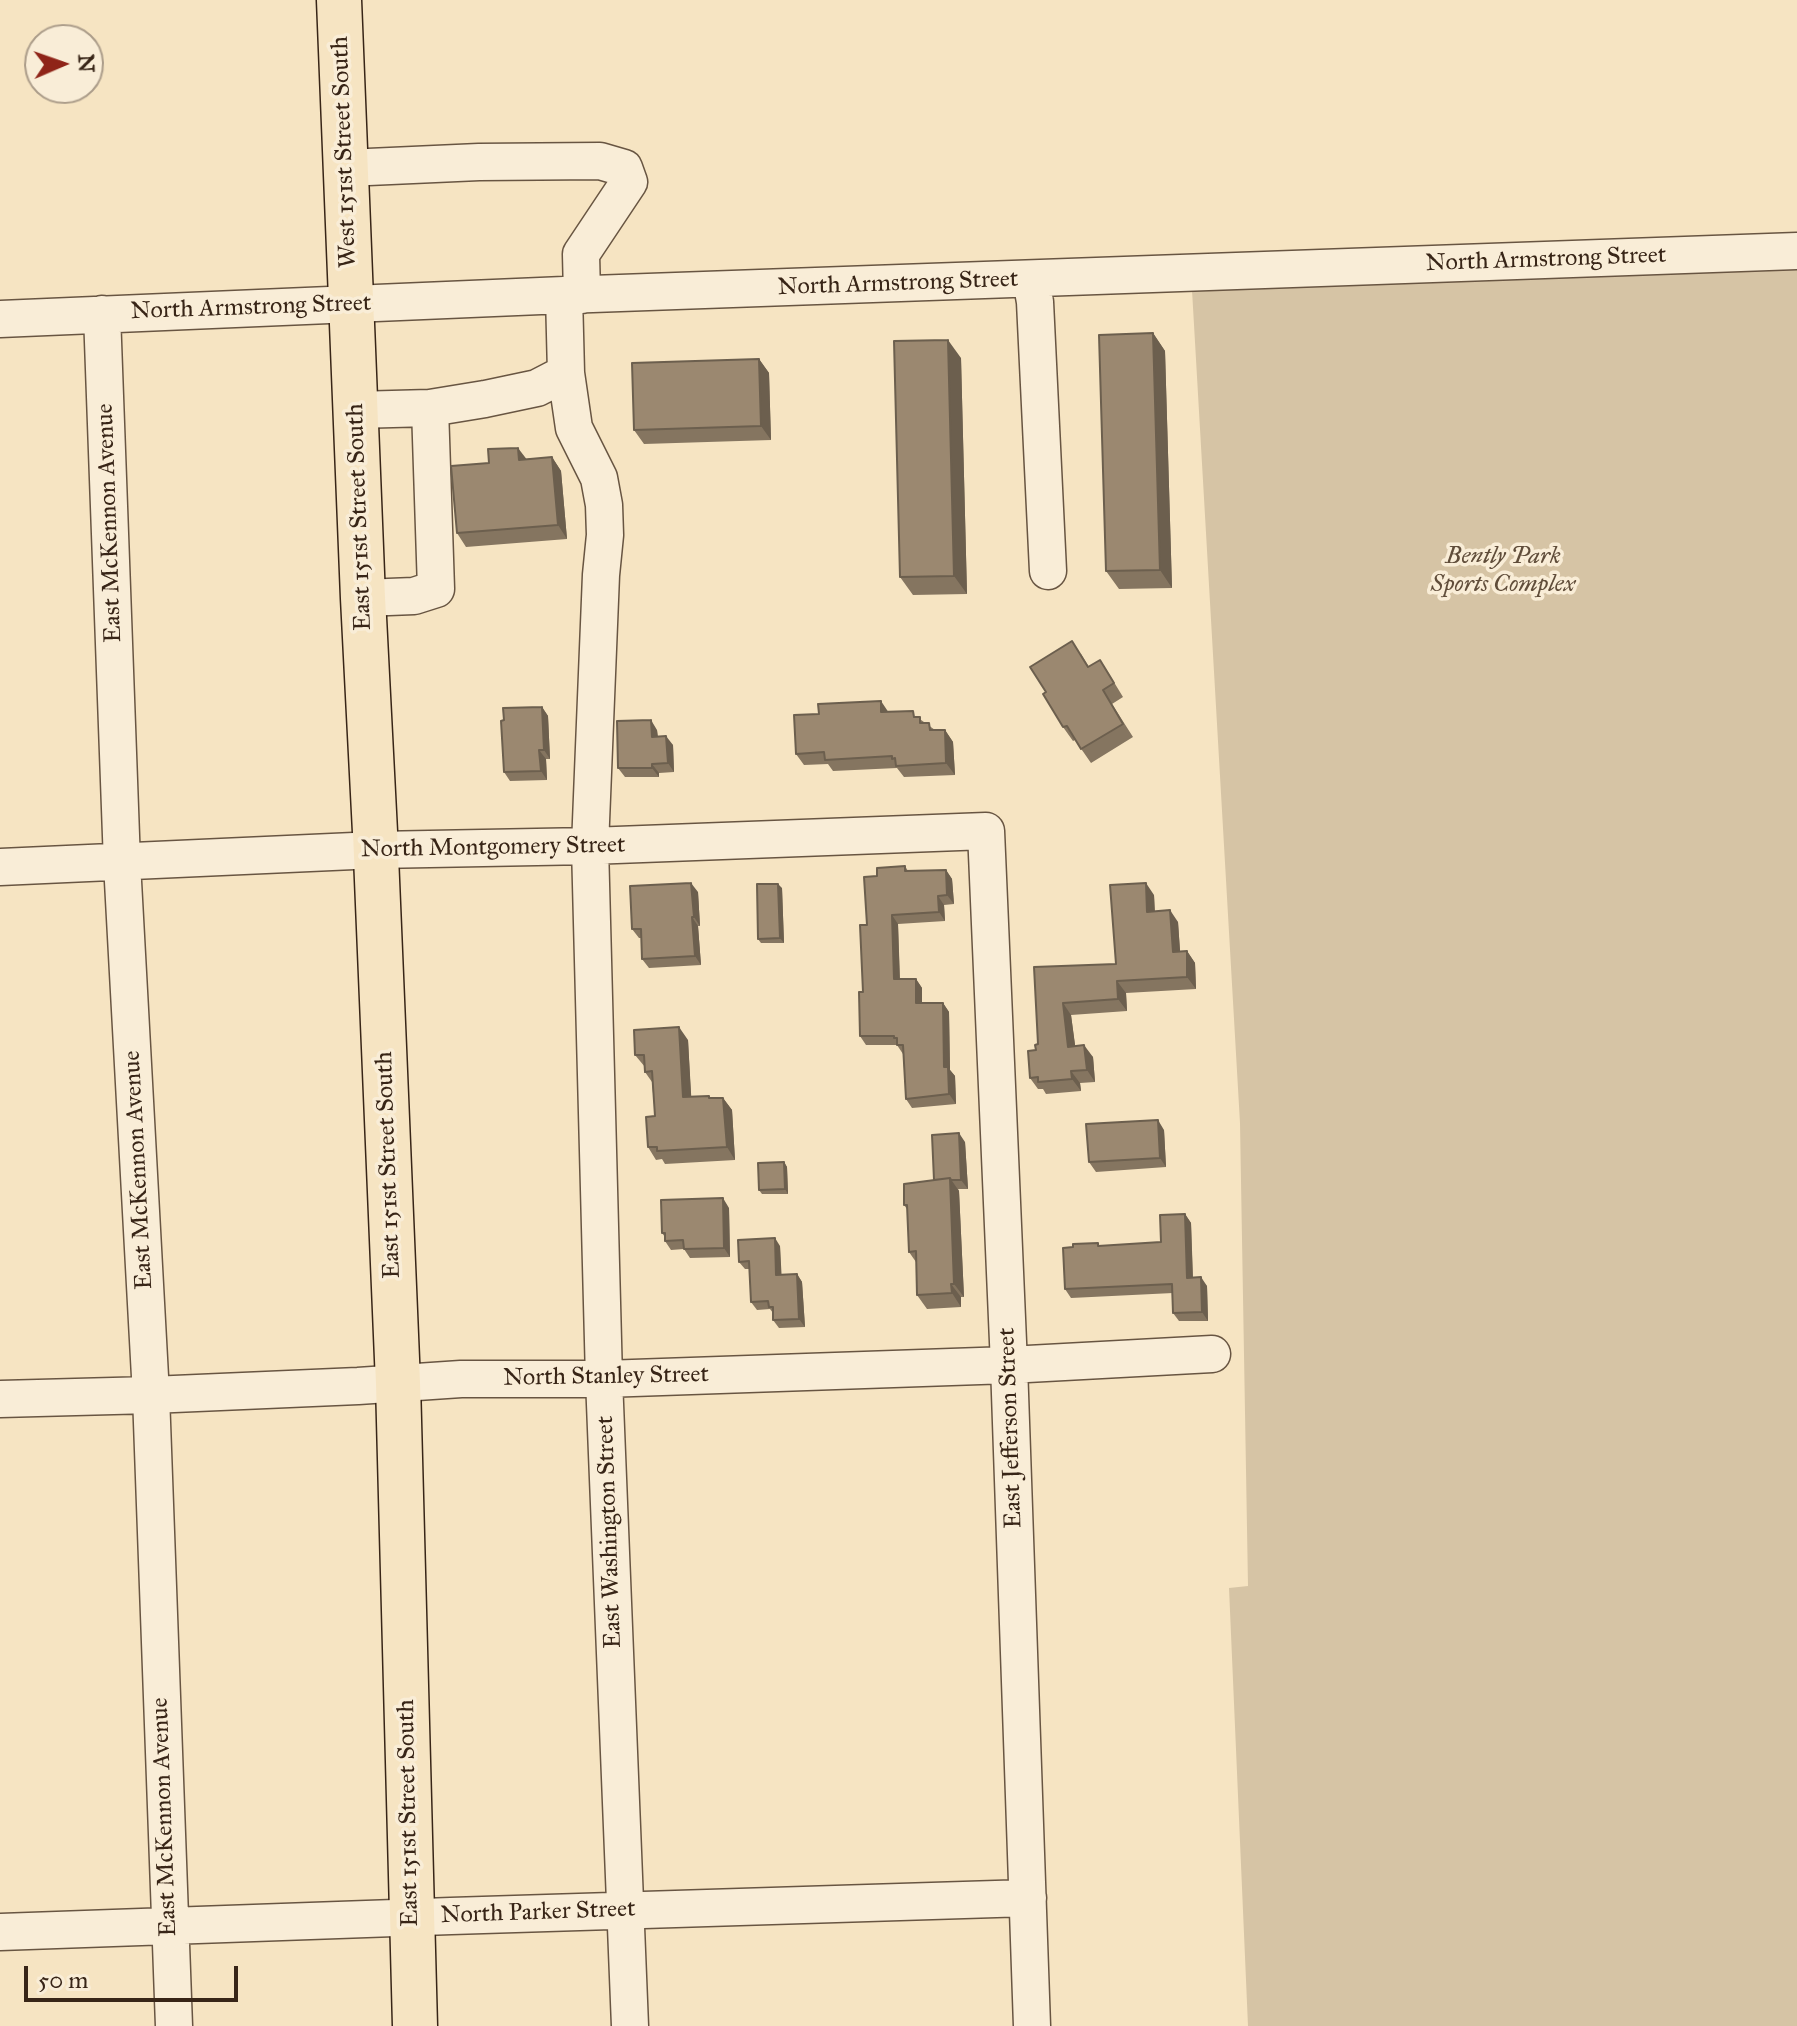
<!DOCTYPE html>
<style>
body{margin:0}
#map{position:relative;width:1797px;height:2026px;overflow:hidden;background:#f6e4c2;font-family:"IM FELL Great Primer",serif}
canvas{display:block}
.north{position:absolute;left:24px;top:24px;width:80px;height:80px;box-sizing:border-box;background:#f9edd7;border:2px solid #ac9d8a;border-radius:50%;rotate:88deg;font-size:22px;font-weight:700;line-height:32px;text-align:center;color:#382517}
.north::after{content:'';display:block;margin:auto;width:28px;height:36px;background:#8f2418;clip-path:polygon(50% 0,100% 100%,50% 72%,0 100%)}
.scale{position:absolute;left:24px;top:1966px;width:214px;height:36px;box-sizing:border-box;border:4px solid #382517;border-top:0;padding-left:10px;font-size:24px;line-height:28px;white-space:nowrap;color:#382517;-webkit-text-stroke:6px #f9edd7;paint-order:stroke}
</style>
<div id="map">
<canvas width="1797" height="2026"></canvas>
<div class="north">N</div>
<div class="scale">50 m</div>
</div>
<script>
const c = document.querySelector('canvas').getContext('2d');
c.lineJoin = 'round';
function paint(path, color) { c.fillStyle = color; c.fill(path, 'evenodd'); }
const shape = rows => new Path2D(rows.map(r => 'M' + r).join(''));
function stroke(path, color, width, dash) { c.strokeStyle = color; c.lineWidth = width; c.lineCap = dash ? 'butt' : 'round'; c.setLineDash(dash || []); c.stroke(path); }
function drawText(font, color, halo, rows, align = 'center') {
  c.font = font + ' "IM FELL Great Primer",serif'; c.lineWidth = 7; c.setLineDash([]); c.textBaseline = 'middle'; c.strokeStyle = halo; c.fillStyle = color; for (const [text, x, y, turn = 0] of rows) {
    c.save(); c.translate(x, y); c.rotate((+turn || 0) * Math.PI / 180); c.textAlign = isNaN(turn) ? turn : align; if (halo) c.strokeText(text, 0, 0); c.fillText(text, 0, 0); c.restore();
  }
}
const green = shape([
 [1797,259,1797,2026,1248,2026,1229,1588,1248,1586,1240,1123,1192,290]
]);
const minor = shape([
 [346,168,479,162,600,161,624,168,629,182,581,254,582,295],
 [1031,279,1035,302,1048,571],
 [564,295,566,373,574,428,599,478,604,505,605,535,601,575,590,846,604,1379,630,2026],
 [102,314,122,863,151,1395,174,2026],
 [0,319,564,295,1797,251],
 [355,410,430,408,485,399,537,388,566,373],
 [363,598,414,596,436,589,430,408],
 [0,867,376,850,590,846,986,831,1009,1365,1032,2026],
 [0,1399,151,1395,358,1386,461,1379,604,1379,1009,1365,1212,1354],
 [0,1932,451,1916,1028,1898]
]);
const major = shape([
 [339,0,363,598,375,832,398,1383,415,2026]
]);
const wall = shape([
 [1153,333,1165,351,1172,588,1119,589,1106,571],
 [961,358,967,594,913,595,900,577],
 [759,359,769,373,771,440,644,444,634,430],
 [552,457,561,471,567,539,466,547,457,533,526,459],
 [1081,654,1089,667,1100,660,1109,674,1123,697,1112,704,1133,737,1091,763,1075,740,1073,741,1063,727,1046,692],
 [542,707,548,716,550,759,546,759,547,780,510,781,504,772,504,720],
 [889,712,917,717,935,730,945,730,953,742,955,775,904,777,897,768,833,771,828,764,804,765,796,754],
 [657,730,658,736,673,745,674,772,659,773,659,777,625,777,618,768],
 [905,866,908,871,946,870,952,879,954,904,944,905,945,921,898,924,900,979,916,979,922,988,922,1003,943,1003,949,1012,950,1070,955,1076,956,1104,912,1108,906,1099,903,1054,897,1045,866,1045,860,1036,867,925,877,876],
 [782,888,784,943,761,943,758,939],
 [698,892,700,926,698,926,701,965,649,968,642,959,641,938,639,938,632,929],
 [1154,895,1155,911,1178,922,1180,952,1187,951,1195,963,1196,989,1126,993,1127,1011,1071,1015,1075,1046,1093,1057,1095,1082,1080,1083,1081,1091,1046,1094,1043,1089,1038,1089,1030,1078,1036,1050,1038,1044,1034,967,1116,964],
 [688,1040,691,1097,709,1096,711,1098,723,1098,732,1110,735,1160,665,1164,662,1159,656,1160,648,1147,655,1116,652,1082,645,1072,645,1067,635,1055],
 [1164,1130,1166,1167,1096,1172,1089,1162],
 [965,1142,968,1189,958,1189,959,1191,964,1297,961,1297,961,1307,927,1309,917,1295,916,1262,909,1252,907,1209,904,1205,934,1180],
 [784,1162,787,1167,788,1194,762,1194,759,1190],
 [729,1208,730,1257,690,1258,684,1249,671,1250,665,1241,665,1237,662,1233],
 [1185,1214,1191,1223,1193,1277,1207,1286,1208,1321,1179,1321,1173,1313,1173,1293,1071,1298,1065,1289,1100,1246,1161,1242],
 [780,1246,781,1275,797,1274,802,1282,805,1327,779,1328,773,1320,773,1313,770,1309,757,1310,751,1302,749,1269,745,1269,739,1262]
]);
const shadedWall = shape([
 [1153,333,1165,351,1172,588,1160,570],
 [948,340,961,358,967,594,954,576],
 [759,359,769,373,771,440,761,426],
 [518,448,528,461,519,460],
 [552,457,561,471,567,539,558,525],
 [881,701,889,713,881,712],
 [542,707,548,716,550,759,544,750],
 [651,720,657,730,658,746,652,737],
 [945,730,953,742,955,775,946,763],
 [666,736,673,745,674,772,668,763],
 [539,750,546,759,547,780,541,771],
 [652,764,659,773,659,777,652,768],
 [946,870,952,879,954,904,947,895],
 [691,883,698,892,700,926,694,917],
 [1146,883,1154,895,1155,924,1147,912],
 [778,884,782,888,784,943,780,938],
 [938,896,944,905,945,921,939,912],
 [1170,910,1178,922,1181,964,1173,952],
 [892,915,898,924,900,988,894,979],
 [692,917,698,926,701,965,695,956],
 [1187,951,1195,963,1196,989,1187,977],
 [916,979,922,988,922,1012,916,1003],
 [1117,981,1126,993,1127,1011,1118,999],
 [943,1003,949,1012,950,1070,955,1076,956,1104,949,1094,944,1067],
 [1063,1003,1071,1015,1077,1059,1068,1047],
 [679,1027,688,1040,692,1110,683,1097],
 [1084,1045,1093,1057,1095,1082,1087,1070],
 [1071,1071,1080,1083,1081,1091,1072,1079],
 [723,1098,732,1110,735,1160,727,1147],
 [1158,1120,1164,1130,1166,1167,1160,1158],
 [959,1133,965,1142,968,1189,961,1180],
 [784,1162,787,1167,788,1194,785,1189],
 [950,1178,959,1191,964,1297,954,1284],
 [723,1198,729,1208,730,1257,724,1248],
 [1185,1214,1191,1223,1193,1286,1187,1278],
 [775,1238,780,1246,782,1283,776,1275],
 [797,1274,802,1282,805,1327,799,1319],
 [1201,1277,1207,1286,1208,1321,1202,1312],
 [951,1284,961,1297,961,1307,952,1293]
]);
const building = shape([
 [1153,333,1160,570,1106,571,1099,335,1153,333],
 [948,340,954,576,900,577,894,341,948,340],
 [759,359,761,426,634,430,632,363,759,359],
 [518,448,519,460,552,457,558,525,457,533,451,466,489,463,488,449,518,448],
 [1072,641,1088,667,1100,660,1114,683,1103,690,1123,724,1081,749,1067,726,1063,727,1043,694,1046,692,1030,667,1072,641],
 [881,701,881,712,913,711,914,717,920,717,920,723,929,723,930,730,945,730,946,763,896,766,895,758,892,759,892,756,825,760,824,752,796,754,794,715,819,714,818,704,881,701],
 [542,707,544,750,539,750,541,771,504,772,501,721,504,720,503,708,542,707],
 [651,720,652,737,666,736,668,763,652,764,652,768,618,768,617,721,651,720],
 [905,866,905,871,946,870,947,895,938,896,939,912,892,915,894,979,916,979,916,1003,943,1003,944,1067,948,1067,949,1094,906,1099,903,1045,897,1045,897,1038,894,1038,894,1036,860,1036,859,992,863,992,860,925,867,925,864,877,877,876,877,868,905,866],
 [691,883,694,917,692,917,695,956,642,959,641,929,632,929,630,886,691,883],
 [1146,883,1147,912,1170,910,1173,952,1187,951,1187,977,1117,981,1118,999,1063,1003,1068,1047,1084,1045,1087,1070,1071,1071,1072,1079,1038,1082,1038,1077,1030,1078,1028,1051,1036,1050,1035,1045,1038,1044,1034,967,1116,964,1110,885,1146,883],
 [757,884,778,884,780,938,758,939,757,884],
 [679,1027,683,1097,709,1096,709,1098,723,1098,727,1147,657,1151,657,1147,648,1147,646,1117,655,1116,652,1071,645,1072,644,1055,635,1055,634,1030,679,1027],
 [1158,1120,1160,1158,1089,1162,1086,1124,1158,1120],
 [959,1133,961,1180,951,1180,950,1178,934,1180,932,1135,959,1133],
 [784,1162,785,1189,759,1190,758,1163,784,1162],
 [950,1178,954,1284,951,1284,952,1293,917,1295,916,1251,909,1252,907,1205,904,1205,904,1184,950,1178],
 [723,1198,724,1248,684,1249,683,1240,665,1241,665,1233,662,1233,661,1200,723,1198],
 [1185,1214,1187,1278,1201,1277,1202,1312,1173,1313,1172,1284,1065,1289,1063,1248,1073,1247,1073,1244,1098,1243,1098,1246,1161,1242,1160,1215,1185,1214],
 [775,1238,776,1275,797,1274,799,1319,773,1320,773,1307,769,1307,768,1301,751,1302,749,1261,739,1262,738,1240,775,1238]
]);
const streetNames = [
 ["West 151st Street South",345,152,-92],
 ["North Armstrong Street",1546,260,-2],
 ["North Armstrong Street",898,284,-2],
 ["North Armstrong Street",251,308,-2],
 ["East 151st Street South",360,517,-92],
 ["East McKennon Avenue",110,523,-92],
 ["North Montgomery Street",493,848,-1],
 ["East 151st Street South",389,1165,-92],
 ["East McKennon Avenue",139,1170,-93],
 ["North Stanley Street",606,1377,-1],
 ["East Jefferson Street",1011,1428,-92],
 ["East Washington Street",610,1532,-92],
 ["East 151st Street South",409,1813,-91],
 ["East McKennon Avenue",165,1817,-92],
 ["North Parker Street",538,1913,-2]
];
const parkNames = [
 ["Bently Park",1503,557],
 ["Sports Complex",1503,585]
];
paint(green, '#d6c4a5');
stroke(minor, '#685542', 39);
stroke(major, '#382517', 47);
stroke(minor, '#f9edd7', 36);
stroke(major, '#f6e4c2', 44);
paint(wall, '#857560');
paint(shadedWall, '#6c5f4e');
paint(building, '#9b8870');
stroke(building, '#6c5f4e', 2);
drawText('24px', '#382517', '#f9edd7', streetNames);
drawText('italic 24px', '#604d3a', '#f9edd7', parkNames);
</script>
